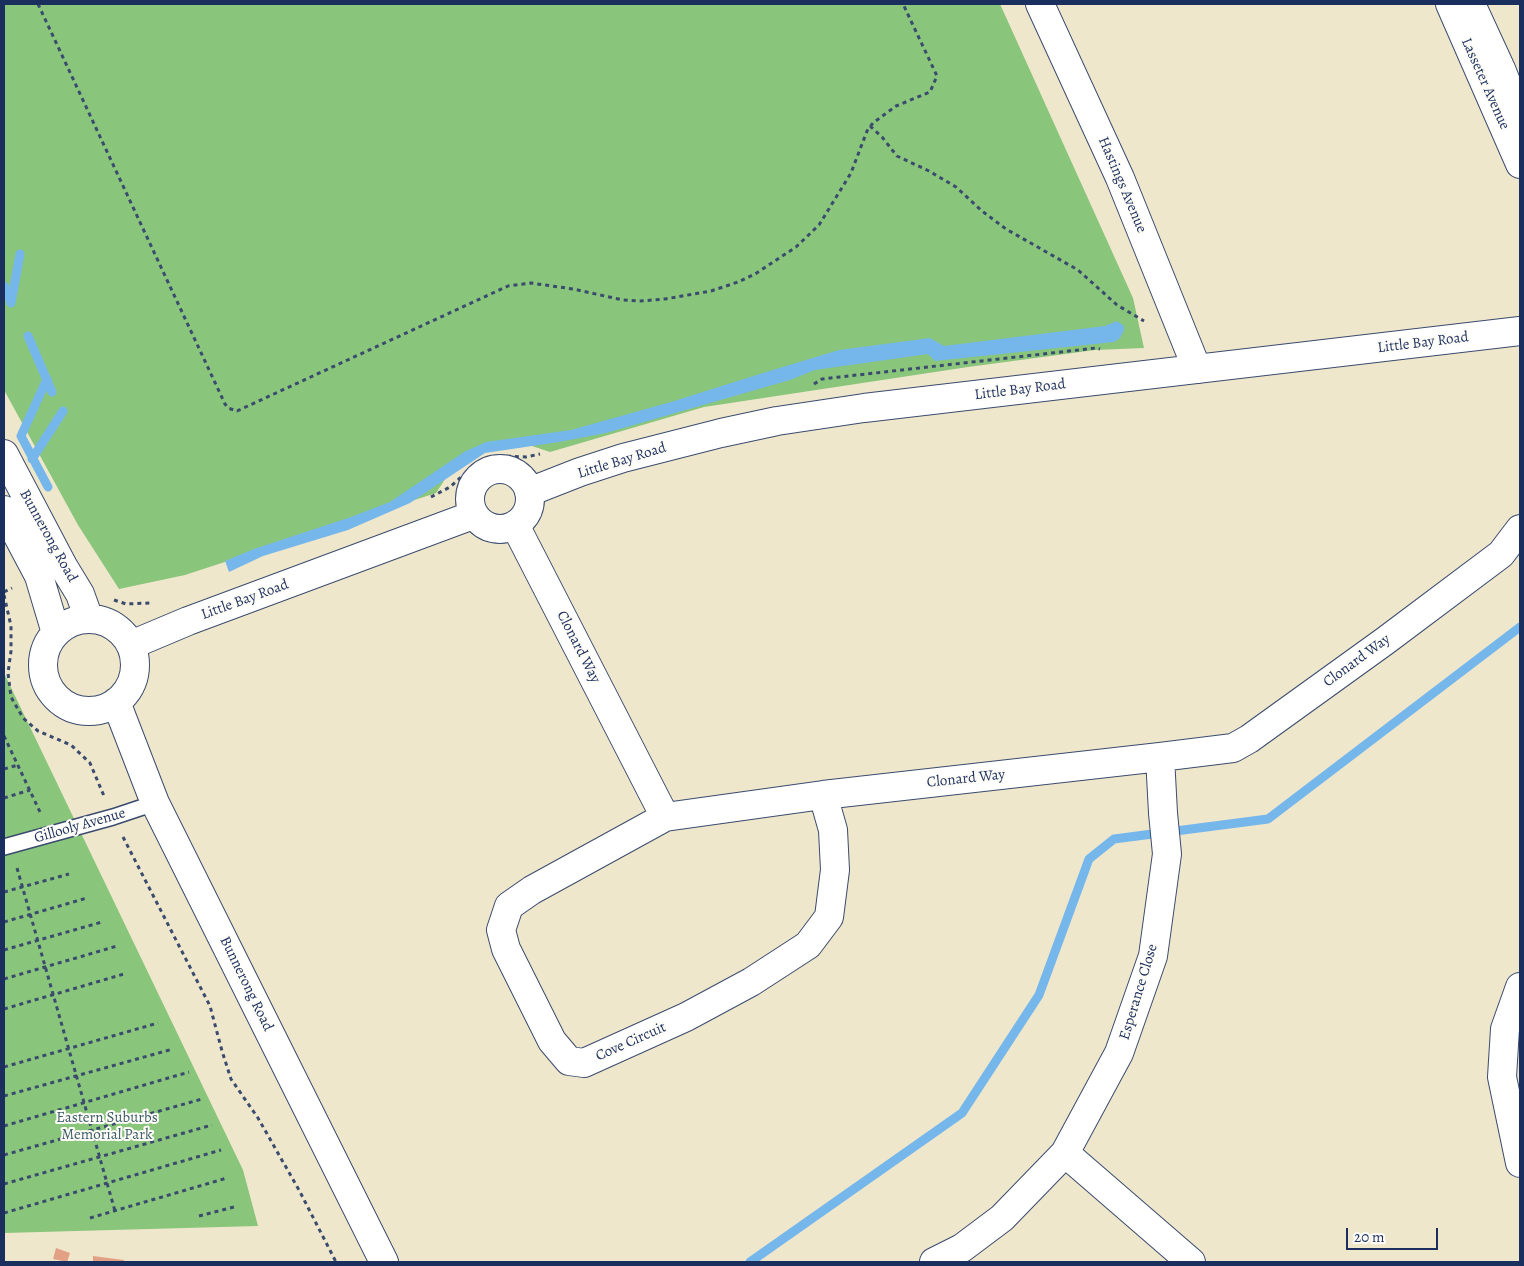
<!DOCTYPE html>
<style>
body{margin:0}
#map{position:relative;width:1524px;height:1266px;overflow:hidden;background:#efe7cc;font-family:Alegreya,serif}
canvas{display:block}
.frame{position:absolute;inset:0;border:5px solid #1b2f5e;pointer-events:none}
.scale{position:absolute;left:1346px;top:1228px;width:92px;height:22px;box-sizing:border-box;border:2px solid #1b2f5e;border-top:0;padding-left:6px;font-size:15px;line-height:18px;white-space:nowrap;color:#1b2f5e;-webkit-text-stroke:4px #fdfcf7;paint-order:stroke}
</style>
<div id="map">
<canvas width="1524" height="1266"></canvas>
<div class="frame"></div>
<div class="scale">20 m</div>
</div>
<script>
const c = document.querySelector('canvas').getContext('2d');
c.lineJoin = 'round';
function paint(path, color) { c.fillStyle = color; c.fill(path, 'evenodd'); }
const shape = rows => new Path2D(rows.map(r => 'M' + r).join(''));
function stroke(path, color, width, dash) { c.strokeStyle = color; c.lineWidth = width; c.lineCap = dash ? 'butt' : 'round'; c.setLineDash(dash || []); c.stroke(path); }
function drawText(font, color, halo, rows, align = 'center') {
  c.font = font + ' Alegreya,serif'; c.lineWidth = 4; c.setLineDash([]); c.textBaseline = 'middle'; c.strokeStyle = halo; c.fillStyle = color; for (const [text, x, y, turn = 0] of rows) {
    c.save(); c.translate(x, y); c.rotate((+turn || 0) * Math.PI / 180); c.textAlign = isNaN(turn) ? turn : align; if (halo) c.strokeText(text, 0, 0); c.fillText(text, 0, 0); c.restore();
  }
}
const green = shape([
 [4,4,1000,4,1133,298,1144,348,1095,350,968,367,704,407,550,452,517,441,459,458,436,493,185,575,119,589,78,525,4,390],
 [4,673,243,1170,258,1226,4,1233]
]);
const water = shape([
 [1117,321,1124,326,1124,330,1120,338,1114,342,935,361,928,354,815,370,790,380,606,433,559,442,485,453,410,503,348,530,263,556,229,572,225,561,254,549,351,517,390,502,464,452,486,442,571,430,671,402,763,373,839,350,930,338,944,346,1105,326]
]);
const stream = shape([
 [4,286,11,302],
 [11,303,20,254],
 [28,336,52,392],
 [47,379,21,436,48,487],
 [32,459,63,411],
 [750,1262,962,1113,1039,995,1089,859,1114,839,1268,819,1520,627]
]);
const building = shape([
 [56,1248,70,1253,67,1262,53,1259],
 [93,1256,124,1260,124,1262,93,1262]
]);
const path = shape([
 [38,4,225,404,228,408,237,411,508,286,531,283,573,289,623,300,640,301,665,299,711,291,738,282,755,274,796,247,819,225,851,173,867,131,873,123,896,106,930,92,937,76,903,4],
 [870,126,882,137,897,156,929,171,956,187,982,211,1006,229,1078,270,1117,305,1144,321],
 [814,384,822,379,1096,348,1100,349],
 [431,497,450,487,469,470,486,460,503,456,526,457,540,454],
 [4,592,12,588],
 [4,595,11,626,11,651,8,673,11,697,23,718,38,731,71,745,90,763,104,796],
 [114,600,126,604,150,603],
 [4,736,40,812],
 [4,769,18,765],
 [4,798,30,790],
 [123,837,210,1006,222,1051,231,1079,258,1118,299,1190,336,1262],
 [17,868,115,1211],
 [4,892,69,874],
 [4,922,87,898],
 [4,950,102,922],
 [4,979,117,946],
 [4,1009,124,974],
 [4,1067,158,1023],
 [4,1096,173,1049],
 [4,1126,189,1072],
 [4,1155,202,1099],
 [4,1184,212,1125],
 [4,1213,221,1150],
 [199,1216,234,1207],
 [90,1218,227,1178]
]);
const lane = shape([
 [4,847,113,817,155,803]
]);
const street = shape([
 [1040,4,1120,178,1197,369],
 [1450,4,1520,164],
 [1471,4,1501,69,1520,117],
 [515,525,665,817],
 [823,795,833,830,835,870,829,917,808,945,751,982,686,1017,584,1063,569,1061,552,1041,506,949,501,930,509,906,532,890,665,817,823,795,1160,757,1233,748,1249,739,1385,641,1501,554,1520,529],
 [1520,987,1505,1029,1502,1077,1520,1163],
 [1065,1153,1191,1262],
 [934,1262,962,1248,1002,1218,1065,1153,1119,1053,1153,956,1167,854,1163,813,1160,757]
]);
const secondary = shape([
 '470 499a30 30 0 1 1 60 0a30 30 0 1 1-60 0Z',
 [529,492,580,472,623,458,721,433,777,421,864,408,1520,331],
 [131,645,188,621,473,515]
]);
const primary = shape([
 [4,454,63,566,80,594,89,619],
 [4,510,39,576,56,633],
 '43 665a46 46 0 1 1 92 0a46 46 0 1 1-92 0Z',
 [116,702,155,803,384,1262]
]);
const streetNames = [
 ["Lasseter Avenue",1485,84,66],
 ["Hastings Avenue",1122,185,67],
 ["Little Bay Road",1423,343,-7],
 ["Little Bay Road",1020,390,-7],
 ["Little Bay Road",622,461,-17],
 ["Bunnerong Road",48,536,61],
 ["Little Bay Road",245,600,-20],
 ["Clonard Way",578,647,63],
 ["Clonard Way",1357,661,-36],
 ["Clonard Way",966,779,-6],
 ["Gillooly Avenue",80,826,-16],
 ["Bunnerong Road",246,984,64],
 ["Esperance Close",1139,992,-73],
 ["Cove Circuit",631,1042,-24]
];
const parkNames = [
 ["Eastern Suburbs",107,1118],
 ["Memorial Park",107,1135]
];
paint(green, '#89c57b');
paint(water, '#76b7eb');
stroke(stream, '#76b7eb', 9);
paint(building, '#e2a084');
stroke(lane, '#3b4b6e', 18);
stroke(street, '#3b4b6e', 30);
stroke(secondary, '#3b4b6e', 30);
stroke(primary, '#3b4b6e', 30);
stroke(path, '#3b4b6e', 3, [4, 4]);
stroke(lane, '#fff', 15);
stroke(street, '#fff', 28);
stroke(secondary, '#fff', 28);
stroke(primary, '#fff', 28);
drawText('15px', '#1b2f5e', '#fdfcf7', streetNames);
drawText('15px', '#3c5c67', '#fdfcf7', parkNames);
</script>
